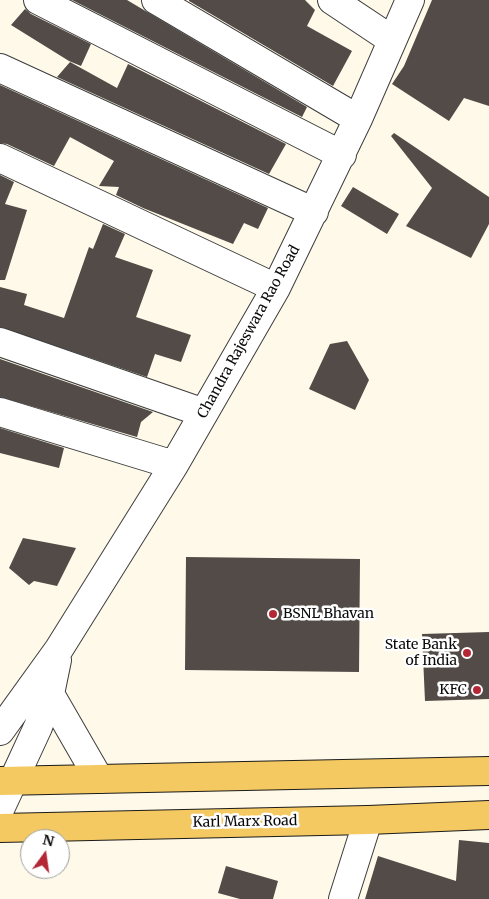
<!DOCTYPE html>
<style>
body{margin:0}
#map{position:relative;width:489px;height:899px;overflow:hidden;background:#fef9e8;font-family:Merriweather,serif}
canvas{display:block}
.north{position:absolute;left:20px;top:829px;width:50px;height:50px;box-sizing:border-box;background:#fff;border:1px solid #9d9d9d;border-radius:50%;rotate:14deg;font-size:14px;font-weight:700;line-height:20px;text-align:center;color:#0a0a0a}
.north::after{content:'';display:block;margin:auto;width:18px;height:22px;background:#b42836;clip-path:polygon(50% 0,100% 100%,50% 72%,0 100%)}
</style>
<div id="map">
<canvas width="489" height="899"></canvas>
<div class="north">N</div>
</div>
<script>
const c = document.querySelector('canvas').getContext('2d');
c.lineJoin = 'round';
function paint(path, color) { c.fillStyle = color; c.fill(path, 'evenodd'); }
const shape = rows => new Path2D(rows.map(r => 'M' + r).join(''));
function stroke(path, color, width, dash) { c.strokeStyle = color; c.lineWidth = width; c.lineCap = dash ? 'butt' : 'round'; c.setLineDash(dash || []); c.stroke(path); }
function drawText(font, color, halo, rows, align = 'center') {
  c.font = font + ' Merriweather,serif'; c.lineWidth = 5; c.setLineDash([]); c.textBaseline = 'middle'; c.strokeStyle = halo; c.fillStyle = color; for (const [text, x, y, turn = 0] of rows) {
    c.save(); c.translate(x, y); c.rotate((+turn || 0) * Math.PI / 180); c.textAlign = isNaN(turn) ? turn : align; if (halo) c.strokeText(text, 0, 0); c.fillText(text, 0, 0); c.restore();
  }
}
const building = shape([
 [72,0,127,0,307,107,302,117],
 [189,0,305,0,315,10,307,26,352,51,333,86,189,1],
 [432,0,489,0,489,106,464,98,449,121,392,84,404,66],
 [25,9,31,14,91,44,81,66,69,61,11,25],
 [70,62,117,88,128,64,286,144,269,174,57,77],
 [0,85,268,208,258,229,244,223,233,244,143,208,116,195,119,187,99,186,114,161,70,137,54,166,7,144,0,143],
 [394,133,489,197,489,224,471,258,406,226,432,188,391,136],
 [0,175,14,182,5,204,27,210,5,280,0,280],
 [353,187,399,214,387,234,341,206],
 [103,224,125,234,115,257,153,270,136,317,191,335,181,362,155,354,147,377,0,327,0,287,27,294,24,305,64,318,89,247,93,249],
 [347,341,369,380,355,410,309,389,330,344],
 [0,359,153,412,141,422,137,437,0,397],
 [0,428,64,448,59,468,0,453],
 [23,538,76,548,57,586,34,581,29,585,9,568],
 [186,557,360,559,359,672,185,670],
 [489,632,489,699,425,701,422,634],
 [459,840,489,843,489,899,365,899,378,856,456,881],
 [226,866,278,881,273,899,240,899,218,893]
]);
const minor = shape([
 [38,0,342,155],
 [156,0,358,119],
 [332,0,392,40],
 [0,68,314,212],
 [0,158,276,288],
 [0,342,204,413],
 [0,412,174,465],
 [50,694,99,779],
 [0,731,59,649,174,465,276,288,358,119,410,0],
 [0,809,38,727,50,694,57,660],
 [343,899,368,820]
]);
const major = shape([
 [0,781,489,771],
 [0,828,368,820,489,815]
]);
const markers = [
 [273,614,5,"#b42836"],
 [467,653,5,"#b42836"],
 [477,690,5,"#b42836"]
];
const streetNames = [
 ["Chandra Rajeswara Rao Road",249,332,-61],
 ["Karl Marx Road",245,822,-1]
];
const poiNames = [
 ["BSNL Bhavan",283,614,"left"],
 ["State Bank",457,645],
 ["of India",457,661],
 ["KFC",467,690]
];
paint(building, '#524b47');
stroke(minor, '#3d3d3d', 30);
stroke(major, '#1b1b1b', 30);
stroke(minor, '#fff', 28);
stroke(major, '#f4c962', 28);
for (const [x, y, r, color] of markers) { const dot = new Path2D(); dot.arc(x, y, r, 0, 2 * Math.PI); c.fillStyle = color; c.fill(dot); stroke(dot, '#fff', 2); }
drawText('14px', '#0a0a0a', '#fff', streetNames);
drawText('14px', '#0a0a0a', '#fff', poiNames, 'right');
</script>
